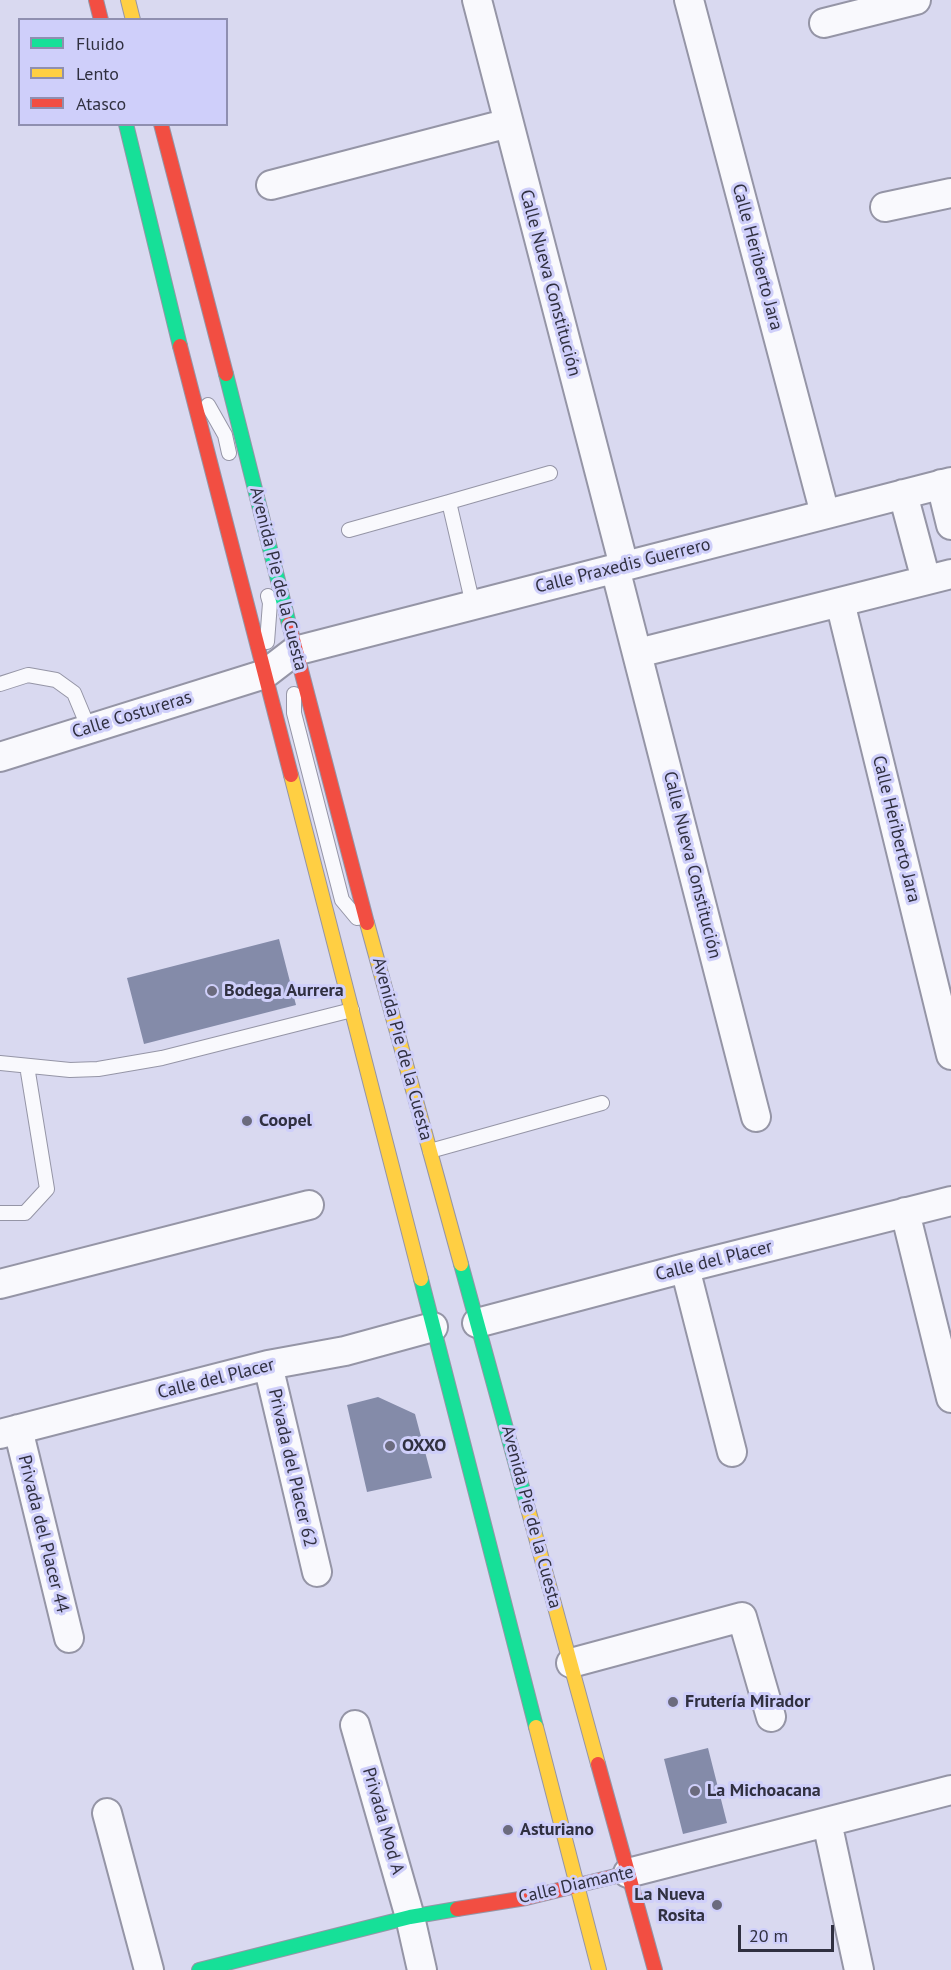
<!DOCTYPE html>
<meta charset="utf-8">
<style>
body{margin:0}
#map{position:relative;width:951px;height:1970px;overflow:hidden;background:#d9d9f0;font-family:"PT Sans",sans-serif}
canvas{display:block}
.legend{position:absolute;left:18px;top:18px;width:210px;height:108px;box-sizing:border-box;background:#cfcffa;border:2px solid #8f8fb0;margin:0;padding:8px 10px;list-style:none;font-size:18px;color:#303040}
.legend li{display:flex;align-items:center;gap:12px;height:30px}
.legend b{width:30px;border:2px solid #8f8fb0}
.scale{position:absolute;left:738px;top:1925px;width:96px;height:27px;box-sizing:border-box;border:3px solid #303040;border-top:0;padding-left:8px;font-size:18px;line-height:21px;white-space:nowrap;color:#303040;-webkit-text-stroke:4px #cfcffa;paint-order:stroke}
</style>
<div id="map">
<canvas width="951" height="1970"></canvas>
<ul class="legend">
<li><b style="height:8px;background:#16e098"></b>Fluido</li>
<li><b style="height:8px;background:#ffcf43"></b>Lento</li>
<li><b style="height:8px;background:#f24e42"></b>Atasco</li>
</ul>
<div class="scale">20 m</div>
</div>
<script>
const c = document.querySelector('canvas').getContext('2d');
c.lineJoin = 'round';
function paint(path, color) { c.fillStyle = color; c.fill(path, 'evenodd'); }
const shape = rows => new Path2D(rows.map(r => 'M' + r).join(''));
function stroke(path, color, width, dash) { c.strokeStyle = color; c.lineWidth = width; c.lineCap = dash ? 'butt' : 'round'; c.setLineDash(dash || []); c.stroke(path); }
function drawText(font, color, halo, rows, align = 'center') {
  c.font = font + ' "PT Sans",sans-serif'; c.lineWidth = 6; c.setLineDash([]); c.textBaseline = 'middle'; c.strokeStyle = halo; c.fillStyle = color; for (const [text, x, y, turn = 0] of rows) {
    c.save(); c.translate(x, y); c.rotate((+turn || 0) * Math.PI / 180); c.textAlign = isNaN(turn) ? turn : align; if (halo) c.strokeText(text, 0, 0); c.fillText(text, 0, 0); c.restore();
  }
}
const building = shape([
 [279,939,296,1005,144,1044,127,978],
 [378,1397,415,1414,432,1478,367,1492,347,1405],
 [708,1748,727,1823,683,1834,664,1759]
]);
const lane = shape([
 [208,405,225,435,229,453],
 [449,502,550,473],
 [349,530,449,502,473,605],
 [267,642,270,603,268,596],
 [0,684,28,675,56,680,74,693,89,729],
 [294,694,294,713,342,900,357,918],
 [0,1063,70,1070,98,1069,162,1058,352,1010],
 [430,1151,602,1103],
 [0,1213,25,1213,47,1189,27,1066]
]);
const street = shape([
 [477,0,624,566],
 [689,0,825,514],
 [824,23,916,0],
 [271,185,509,123],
 [885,207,951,193],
 [941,484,951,525],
 [903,494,926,580],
 [615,568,756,1117],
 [840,602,951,1055],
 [638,653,951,574],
 [0,757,265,674,295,651,951,482],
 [905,1212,951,1398],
 [685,1268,732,1452],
 [0,1284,309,1205],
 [477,1323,685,1268,951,1201],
 [268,1365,317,1572],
 [18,1429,69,1638],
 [0,1434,268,1365,345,1351,433,1327],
 [571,1663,742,1617,771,1717],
 [355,1725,410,1917,422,1970],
 [107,1813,149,1970],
 [827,1822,859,1970],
 [628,1873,951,1790]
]);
const fast = shape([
 [126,124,180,346],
 [226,374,289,624],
 [461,1264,527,1505],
 [421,1279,536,1727],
 [199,1970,410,1917,457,1909]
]);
const slow = shape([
 [128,0,133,20],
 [291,775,421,1279],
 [367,923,461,1264],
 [527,1505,598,1764],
 [536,1727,599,1970]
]);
const jam = shape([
 [96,0,101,20],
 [161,124,226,374],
 [180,346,291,775],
 [289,624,367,923],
 [598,1764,655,1970],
 [457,1909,526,1898,628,1873]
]);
const markers = [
 [212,991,6,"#6b6b7e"],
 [247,1121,6,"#6b6b7e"],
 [390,1446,6,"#6b6b7e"],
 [673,1702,6,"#6b6b7e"],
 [695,1791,6,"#6b6b7e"],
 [508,1830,6,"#6b6b7e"],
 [717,1905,6,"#6b6b7e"]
];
const streetNames = [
 ["Calle Heriberto Jara",757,257,75],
 ["Calle Nueva Constitución",550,283,75],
 ["Calle Praxedis Guerrero",623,566,-14],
 ["Avenida Pie de la Cuesta",278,579,76],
 ["Calle Costureras",132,715,-17],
 ["Calle Heriberto Jara",896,829,76],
 ["Calle Nueva Constitución",692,865,76],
 ["Avenida Pie de la Cuesta",402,1049,75],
 ["Calle del Placer",714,1261,-14],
 ["Calle del Placer",216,1379,-14],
 ["Privada del Placer 62",292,1468,77],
 ["Avenida Pie de la Cuesta",531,1517,75],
 ["Privada del Placer 44",43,1534,76],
 ["Privada Mod A",383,1821,74],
 ["Calle Diamante",576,1885,-13]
];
const poiNames = [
 ["Bodega Aurrera",224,991],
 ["Coopel",259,1121],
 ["OXXO",402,1446],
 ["Frutería Mirador",685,1702],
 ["La Michoacana",707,1791],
 ["Asturiano",520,1830],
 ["La Nueva",705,1895,"right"],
 ["Rosita",705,1916,"right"]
];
paint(building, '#848ba9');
stroke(lane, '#9595a6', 16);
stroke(street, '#9595a6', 32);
stroke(fast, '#9595a6', 16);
stroke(slow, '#9595a6', 16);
stroke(jam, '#9595a6', 16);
stroke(lane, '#f9f9fd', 14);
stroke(street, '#f9f9fd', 28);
stroke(fast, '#16e098', 14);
stroke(slow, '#ffcf43', 14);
stroke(jam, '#f24e42', 14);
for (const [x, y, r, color] of markers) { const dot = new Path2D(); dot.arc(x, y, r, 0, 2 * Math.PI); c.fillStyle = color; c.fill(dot); stroke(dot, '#cfcffa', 2); }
drawText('18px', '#303040', '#cfcffa', streetNames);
drawText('bold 18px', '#303040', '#cfcffa', poiNames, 'left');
</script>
